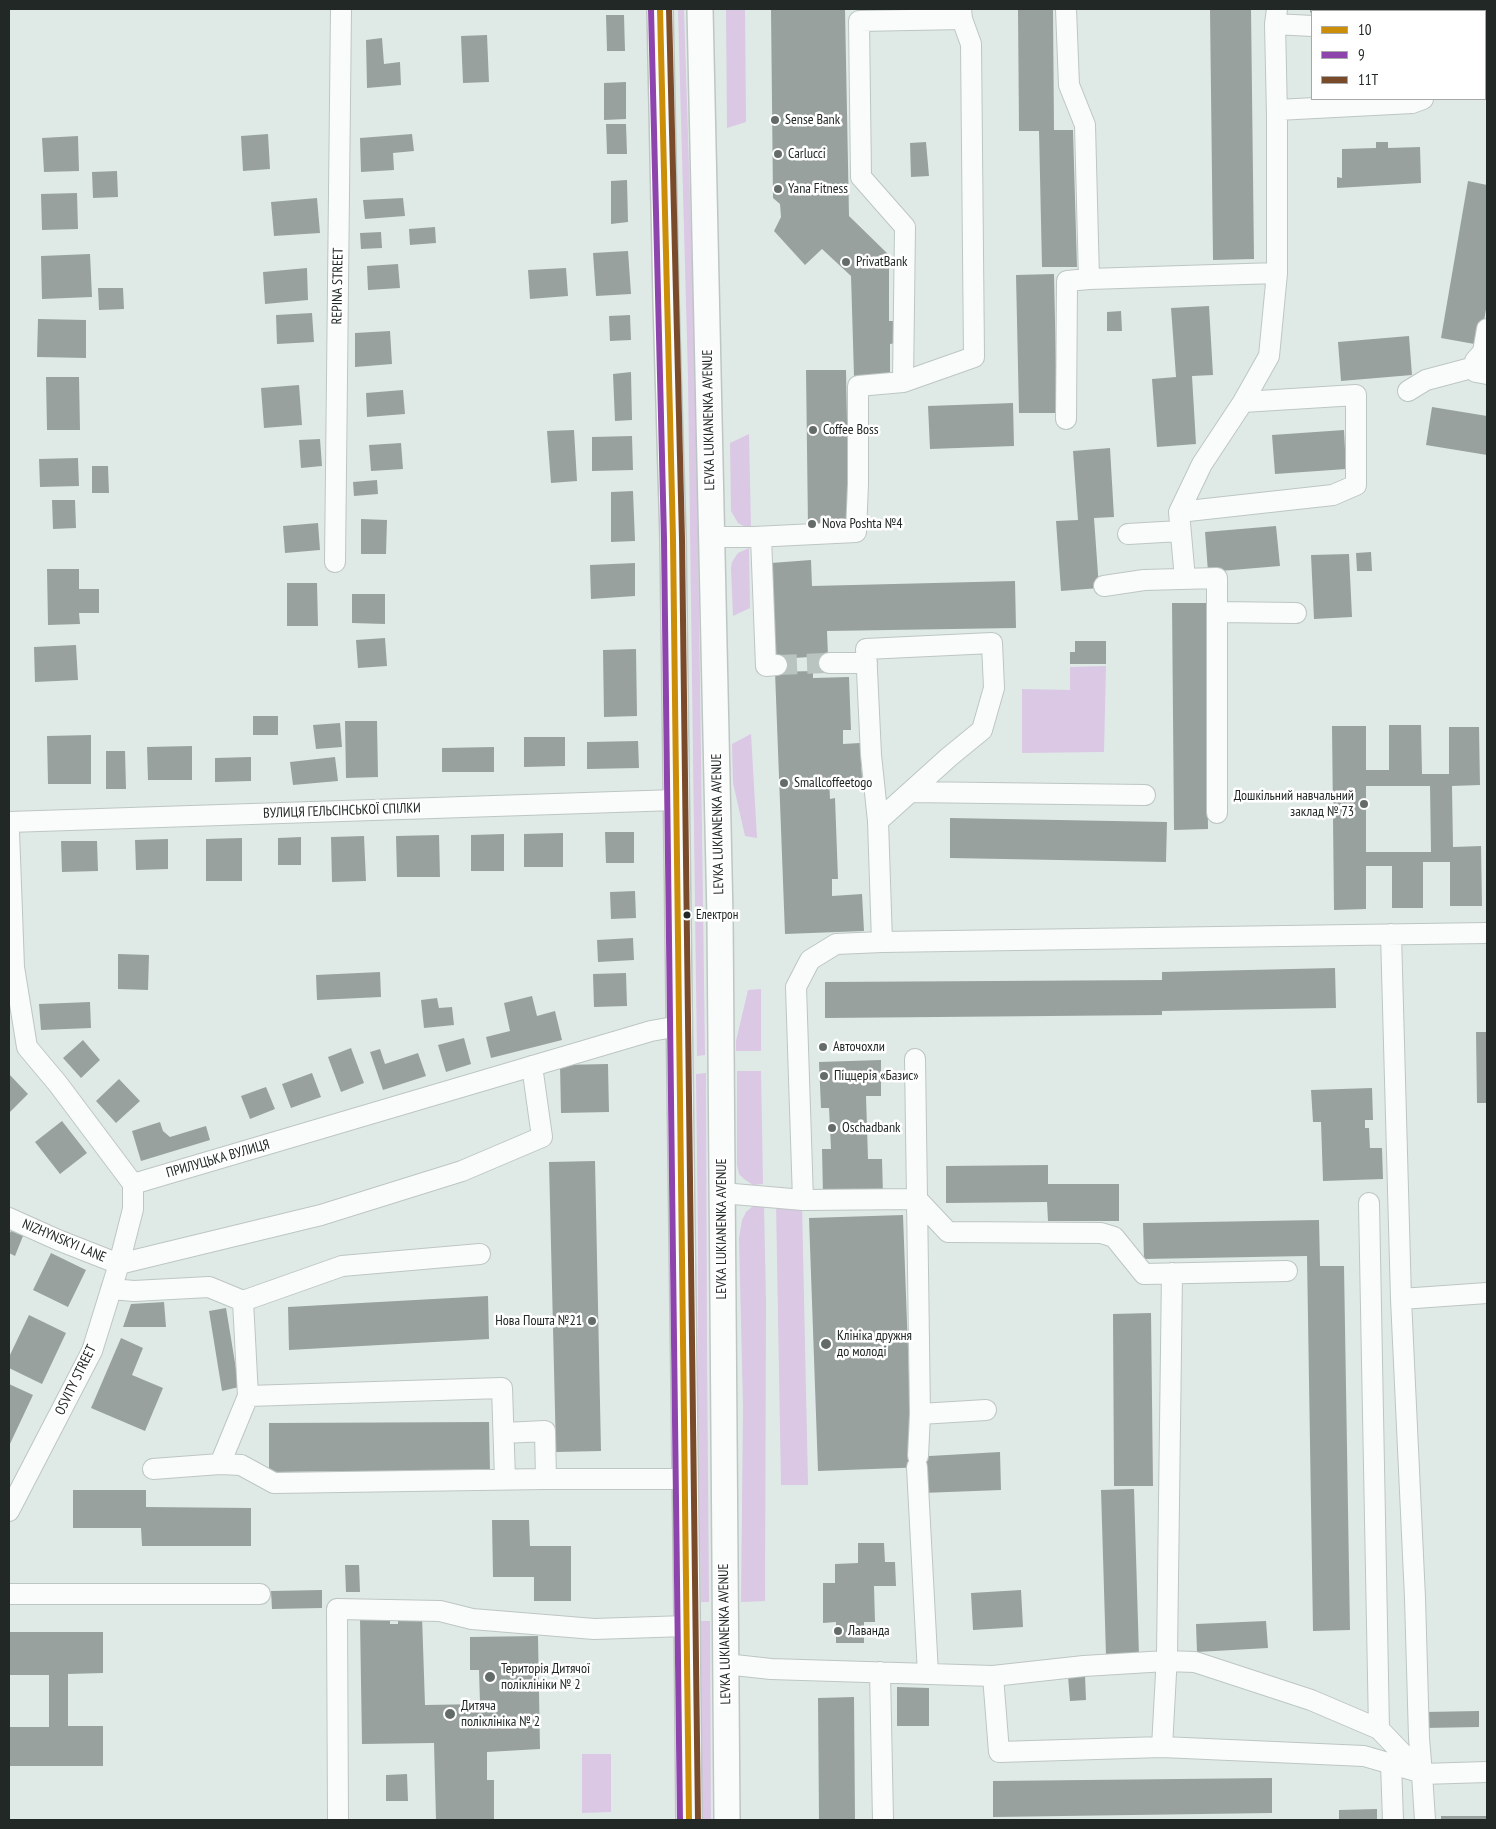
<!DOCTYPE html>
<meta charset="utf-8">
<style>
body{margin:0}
#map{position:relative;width:1496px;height:1829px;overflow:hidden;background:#dfeae7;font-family:"PT Sans Narrow",sans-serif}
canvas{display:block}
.frame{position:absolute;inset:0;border:10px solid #212826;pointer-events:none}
.legend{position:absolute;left:1311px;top:10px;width:175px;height:90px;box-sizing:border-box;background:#fff;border:1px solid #a6a9a8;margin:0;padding:6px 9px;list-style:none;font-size:15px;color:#212826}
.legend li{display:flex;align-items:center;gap:10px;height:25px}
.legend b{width:25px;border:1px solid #a6a9a8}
</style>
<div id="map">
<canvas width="1496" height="1829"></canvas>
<div class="frame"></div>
<ul class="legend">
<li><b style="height:6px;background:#cc8d08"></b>10</li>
<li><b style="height:6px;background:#8e44ad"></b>9</li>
<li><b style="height:6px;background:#7a4b2a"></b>11Т</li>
</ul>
</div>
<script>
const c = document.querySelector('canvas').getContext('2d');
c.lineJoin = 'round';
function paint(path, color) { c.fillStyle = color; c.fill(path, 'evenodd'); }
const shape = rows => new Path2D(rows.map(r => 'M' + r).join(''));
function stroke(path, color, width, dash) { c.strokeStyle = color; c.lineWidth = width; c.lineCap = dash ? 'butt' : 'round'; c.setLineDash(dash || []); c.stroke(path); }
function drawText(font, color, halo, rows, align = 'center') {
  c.font = font + ' "PT Sans Narrow",sans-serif'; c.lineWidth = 5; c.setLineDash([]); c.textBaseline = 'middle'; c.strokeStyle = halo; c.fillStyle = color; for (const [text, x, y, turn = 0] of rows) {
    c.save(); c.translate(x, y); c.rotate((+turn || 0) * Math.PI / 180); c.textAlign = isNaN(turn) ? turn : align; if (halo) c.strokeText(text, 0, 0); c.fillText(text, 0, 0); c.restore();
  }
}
const green = shape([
 [678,9,684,9,693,294,698,532,705,1055,697,1056,688,377],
 [726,9,745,9,746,122,727,128],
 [749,434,751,530,738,523,731,511,730,443],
 [749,548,750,608,733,616,731,568,732,562,738,553],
 [1106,666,1104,752,1022,753,1022,689,1070,690,1070,667],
 [751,734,757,838,745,836,733,783,732,744],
 [761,989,761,1051,736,1051,736,1041,748,990],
 [737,1071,761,1071,763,1184,753,1185,744,1179,739,1174,737,1165],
 [706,1073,707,1351,709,1602,701,1602,698,1410,698,1238,696,1074],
 [776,1203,802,1203,808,1485,781,1485],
 [764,1204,766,1302,765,1601,741,1602,743,1407,739,1238,742,1220,746,1212,753,1206],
 [701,1621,710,1621,711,1820,702,1820],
 [582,1754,611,1754,611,1812,582,1813]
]);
const building = shape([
 [771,9,845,9,849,216,889,255,889,321,897,321,897,343,890,344,890,375,854,376,851,276,822,249,805,265,774,231,781,217,780,204,773,198],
 [1018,9,1053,9,1054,130,1073,130,1077,267,1042,267,1039,131,1019,131],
 [1210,9,1251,9,1254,259,1213,260],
 [1310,9,1367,9,1367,11,1312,11,1310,13],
 [1379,9,1487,9,1487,35,1485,35,1485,11,1379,11],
 [606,15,624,15,625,51,607,51],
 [487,35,489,82,463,83,461,36],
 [382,38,384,64,400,62,401,85,367,88,366,40],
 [626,82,626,119,604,120,604,83],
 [606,124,626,124,627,154,607,154],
 [268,134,270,169,243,171,241,136],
 [412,134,414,151,393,153,394,170,361,172,360,138],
 [78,136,79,171,44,172,42,138],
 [926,142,929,176,911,177,910,143],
 [1376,142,1388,142,1388,148,1420,147,1421,183,1337,188,1337,177,1342,178,1342,149,1376,148],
 [117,171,118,197,93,198,92,172],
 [627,180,628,222,611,224,611,181],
 [1468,181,1487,185,1487,303,1480,345,1441,338],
 [77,193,78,229,42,230,41,194],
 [317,198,320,233,274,236,271,202],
 [403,198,405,216,365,219,363,200],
 [435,227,436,243,410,245,409,229],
 [381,232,382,248,361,249,360,233],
 [628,251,631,294,596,296,593,253],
 [90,254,92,297,42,299,41,256],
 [398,264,400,288,368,290,367,266],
 [307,268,308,300,265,304,263,272],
 [566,268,568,296,530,299,528,270],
 [1054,274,1057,413,1019,413,1016,275],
 [98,288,123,288,124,309,99,310],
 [1209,306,1213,375,1192,376,1196,444,1157,447,1152,379,1176,377,1171,308],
 [1121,311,1122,331,1107,331,1107,312],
 [312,313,314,342,277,344,276,315],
 [630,315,631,340,610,341,609,316],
 [38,319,86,320,86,358,37,357],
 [390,331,392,364,355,367,355,333],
 [1409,336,1412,375,1341,381,1338,342],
 [806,370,846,370,849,527,808,528],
 [631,372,632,420,615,421,613,374],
 [46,377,79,377,80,430,47,430],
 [299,385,302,425,264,428,261,388],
 [403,390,405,414,367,417,366,393],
 [1013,403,1014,446,930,449,928,406],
 [1432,407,1487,416,1487,455,1426,445],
 [574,430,577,481,551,483,547,431],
 [1344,430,1346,469,1275,474,1272,435],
 [632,436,633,470,592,471,592,437],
 [320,439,322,466,301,468,299,440],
 [401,443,403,469,371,471,369,445],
 [1110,448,1114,517,1094,518,1099,588,1061,591,1056,521,1078,520,1073,451],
 [78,458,79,486,40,487,39,459],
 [92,466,108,466,109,493,92,493],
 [377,480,378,494,354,496,353,482],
 [633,491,635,541,611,542,611,492],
 [52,500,75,500,76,528,53,529],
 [361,519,387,520,386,554,361,554],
 [318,523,320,550,285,553,283,526],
 [1276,526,1280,566,1208,572,1205,532],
 [1371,552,1372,571,1357,571,1356,553],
 [1349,554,1352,617,1314,619,1311,555],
 [811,560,812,586,1015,581,1016,628,827,631,828,656,775,659,771,563],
 [635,563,635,596,591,599,590,565],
 [47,569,79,569,79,589,99,589,99,613,79,613,80,624,48,625],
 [287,583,317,583,318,626,287,626],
 [352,594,385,594,385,624,352,623],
 [1172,603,1206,603,1208,829,1174,830],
 [385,638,387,666,358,668,356,640],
 [1075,641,1106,641,1106,664,1070,664,1070,652,1075,652],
 [76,645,78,680,35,682,34,647],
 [636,649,637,716,604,717,603,650],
 [813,671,813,678,849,677,851,730,843,730,843,744,860,743,862,778,829,779,830,799,835,798,838,879,832,879,832,896,862,894,864,931,785,934,775,672],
 [253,716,278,716,278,735,253,735],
 [345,721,377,721,378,777,346,778],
 [340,723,342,747,316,749,313,725],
 [1389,725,1421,725,1422,774,1449,774,1449,727,1479,727,1480,785,1452,786,1453,847,1481,846,1482,906,1450,906,1450,862,1423,862,1423,908,1392,908,1392,866,1366,866,1366,909,1334,910,1332,726,1366,726,1366,770,1389,770],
 [1366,786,1430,786,1431,852,1366,852],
 [91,735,91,784,48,784,47,736],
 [524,737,565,737,565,766,524,767],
 [638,741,639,768,587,769,587,742],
 [192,746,192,780,148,780,147,747],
 [494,747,494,772,442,772,442,748],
 [106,751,125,751,126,789,106,789],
 [251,757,251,781,215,782,215,758],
 [335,757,338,781,293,785,290,762],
 [950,818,1167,822,1166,862,950,858],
 [605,832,634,832,634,863,606,863],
 [563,833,563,867,524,867,524,834],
 [504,834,504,871,471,871,471,835],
 [439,835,440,877,397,877,396,836],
 [364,836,366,881,332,882,331,837],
 [301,837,301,865,278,865,278,838],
 [242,838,242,881,206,881,206,839],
 [168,839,168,869,136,870,135,840],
 [61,841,97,841,98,871,62,872],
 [635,891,636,918,611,919,610,892],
 [633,938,634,960,598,962,597,940],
 [118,954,149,955,148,990,118,989],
 [1335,968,1336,1008,1162,1011,1162,1015,825,1018,825,982,1162,980,1162,972],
 [380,972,381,997,317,1000,316,975],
 [626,973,627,1006,594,1007,593,974],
 [532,996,537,1016,555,1011,562,1040,491,1058,486,1037,510,1031,504,1003],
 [437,998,439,1008,452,1007,454,1025,424,1028,421,1000],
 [90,1002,91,1028,41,1030,39,1004],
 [1476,1032,1487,1032,1487,1103,1477,1103],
 [464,1038,471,1064,446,1072,438,1045],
 [83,1040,100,1060,81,1078,63,1058],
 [351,1048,364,1083,341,1092,328,1057],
 [380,1049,385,1064,418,1053,426,1076,383,1090,370,1052],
 [881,1060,881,1096,866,1096,868,1159,882,1159,883,1195,823,1197,822,1149,831,1149,829,1108,821,1108,819,1062],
 [608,1064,609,1112,561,1113,560,1065],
 [312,1073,321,1097,291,1108,282,1084],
 [9,1074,28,1094,9,1113],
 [119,1079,140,1101,116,1123,96,1101],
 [266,1087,275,1109,250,1119,241,1096],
 [1372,1088,1373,1120,1365,1120,1365,1128,1369,1128,1370,1148,1382,1148,1383,1179,1323,1181,1321,1122,1313,1122,1311,1090],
 [62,1121,87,1153,60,1174,35,1142],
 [160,1122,163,1131,170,1137,206,1126,210,1140,141,1161,132,1131],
 [595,1161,601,1451,556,1452,549,1162],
 [1048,1165,1048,1184,1119,1184,1119,1221,1048,1221,1047,1202,946,1203,946,1166],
 [903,1215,912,1457,1000,1452,1001,1490,922,1493,921,1482,928,1481,927,1467,818,1471,809,1218],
 [1319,1220,1320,1266,1344,1266,1350,1630,1313,1631,1307,1256,1144,1259,1143,1223],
 [11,1231,23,1236,15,1256,9,1253,9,1235],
 [51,1253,86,1270,68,1307,33,1290],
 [488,1296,489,1339,289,1350,288,1307],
 [164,1302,166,1327,123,1327,131,1304],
 [226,1308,239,1387,222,1391,209,1311],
 [1151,1313,1153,1486,1114,1486,1113,1314],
 [29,1315,66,1333,42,1384,9,1368,9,1357],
 [121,1338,143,1348,132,1375,163,1388,145,1431,91,1408],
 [9,1384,33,1395,9,1446],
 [489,1422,490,1470,269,1472,269,1423],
 [1134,1489,1139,1656,1106,1656,1101,1490],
 [73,1490,146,1490,146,1507,251,1508,251,1546,142,1546,141,1528,73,1528],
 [492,1520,529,1520,530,1546,571,1546,571,1601,534,1601,534,1577,493,1577],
 [858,1543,884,1543,885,1562,895,1562,896,1586,874,1586,875,1622,864,1622,864,1643,836,1643,836,1622,823,1623,823,1583,835,1583,835,1564,858,1563],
 [345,1565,359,1565,360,1592,346,1592],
 [322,1590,322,1608,272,1609,271,1591],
 [1021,1590,1023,1627,973,1630,971,1593],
 [422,1616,425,1705,480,1704,479,1670,470,1670,470,1637,538,1636,540,1749,487,1752,487,1780,494,1780,494,1820,436,1820,434,1743,362,1744,360,1619,390,1619,390,1624,398,1624,398,1617],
 [1266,1621,1268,1648,1197,1652,1196,1624],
 [9,1632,103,1632,103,1673,68,1674,68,1726,103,1726,103,1766,9,1766,9,1727,49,1727,49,1675,9,1675],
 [1085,1675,1086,1700,1070,1701,1068,1676],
 [897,1687,929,1688,929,1726,897,1726],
 [854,1697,855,1820,819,1820,818,1698],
 [1479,1711,1479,1727,1424,1728,1424,1712],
 [407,1774,408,1801,386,1801,386,1775],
 [1272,1778,1272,1813,993,1817,993,1781],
 [1377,1809,1377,1820,1339,1820,1339,1810],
 [1441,1816,1487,1816,1487,1820,1441,1820]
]);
const minorTunnel = shape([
 [777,665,829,663]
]);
const minor = shape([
 [1066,9,1069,85,1085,125,1089,279,1277,273],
 [1275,24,1312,26],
 [1485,77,1487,78],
 [1277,110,1412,103,1423,99],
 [1487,329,1483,352,1475,361,1475,367,1476,372,1487,374],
 [903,382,905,227,861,177,859,21,962,19],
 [1408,391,1426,380,1475,367],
 [1243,402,1356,395,1356,485,1333,495,1179,512,1202,464,1243,402,1269,356,1277,273,1277,116,1275,24,1277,9],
 [1066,419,1067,281,1089,279],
 [1179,512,1185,579],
 [1128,534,1180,531],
 [712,537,754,537,856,532,858,484,858,386,903,382,974,357,971,44,962,19,961,9],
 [761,537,766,666,777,665],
 [335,562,341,9],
 [1104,586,1144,580,1217,578,1217,813],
 [1218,612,1296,613],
 [829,663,867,663],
 [910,792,1145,795],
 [9,822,676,800],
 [9,831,14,967,27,1047,58,1084,133,1184,651,1031,679,1026],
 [1391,934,1401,1299,1415,1598,1419,1738,1422,1774,1487,1772],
 [882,942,1487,933],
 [722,1193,803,1200,917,1199,915,1059],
 [803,1200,796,987,810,960,836,944,882,942,878,821,871,755,866,649,992,643,994,688,982,730,949,757,878,821],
 [1369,1203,1379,1729],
 [9,1218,58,1240,119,1264,321,1215,462,1171,542,1137,532,1066],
 [111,1289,134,1291,209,1287,243,1301,248,1396],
 [1401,1299,1487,1293],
 [243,1301,342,1266,480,1254],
 [920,1414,986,1410],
 [504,1433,545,1431,546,1479],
 [918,1456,920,1414,917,1199,948,1232,1101,1233,1114,1237,1144,1274,1287,1271],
 [220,1464,248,1396,502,1388,505,1479],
 [917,1467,928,1674],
 [153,1469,220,1464,241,1465,274,1483,546,1479,685,1479],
 [9,1511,92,1351,119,1264,133,1209,133,1184],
 [9,1594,260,1594],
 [725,1664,771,1669,993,1676,1084,1666,1166,1661,1195,1662,1311,1700,1379,1729,1422,1774,1425,1820],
 [880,1672,883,1820],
 [993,1676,999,1752,1162,1747,1364,1756,1419,1772],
 [1162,1747,1167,1655,1172,1273],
 [1391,1764,1393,1820],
 [338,1820,337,1609,440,1611,472,1619,594,1629,687,1626]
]);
const major = shape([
 [660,9,666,302,673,539,687,1612,689,1820],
 [700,9,720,917,727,1820]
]);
const bus1 = shape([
 [660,9,673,539,689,1820]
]);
const bus2 = shape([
 [651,9,664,539,680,1820]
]);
const bus3 = shape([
 [669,9,682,539,698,1820]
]);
const markers = [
 [775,120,5,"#646c6a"],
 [778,154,5,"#646c6a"],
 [778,189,5,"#646c6a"],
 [846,262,5,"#646c6a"],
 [813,430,5,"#646c6a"],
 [812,524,5,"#646c6a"],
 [784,783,5,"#646c6a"],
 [1364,804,5,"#646c6a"],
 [687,915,4.5,"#212826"],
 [823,1047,5,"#646c6a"],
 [824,1076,5,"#646c6a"],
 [832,1128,5,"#646c6a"],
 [592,1321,5,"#646c6a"],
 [826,1344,6,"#646c6a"],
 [838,1631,5,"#646c6a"],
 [490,1677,6,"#646c6a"],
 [450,1714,6,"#646c6a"]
];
const busNames = [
 ["Електрон",696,915]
];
const poiNames = [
 ["Sense Bank",785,120],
 ["Carlucci",788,154],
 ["Yana Fitness",788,189],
 ["PrivatBank",856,262],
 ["Coffee Boss",823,430],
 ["Nova Poshta №4",822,524],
 ["Smallcoffeetogo",794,783],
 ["Дошкільний навчальний",1354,796,"right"],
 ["заклад № 73",1354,812,"right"],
 ["Авточохли",833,1047],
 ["Піццерія «Базис»",834,1076],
 ["Oschadbank",842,1128],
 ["Нова Пошта №21",582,1321,"right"],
 ["Клініка дружня",837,1336],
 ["до молоді",837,1352],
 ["Лаванда",848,1631],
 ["Територія Дитячої",501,1669],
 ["поліклініки № 2",501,1685],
 ["Дитяча",461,1706],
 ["поліклініка № 2",461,1722]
];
const streetNames = [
 ["REPINA STREET",338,286,-89],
 ["LEVKA LUKIANENKA AVENUE",709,420,-91],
 ["ВУЛИЦЯ ГЕЛЬСІНСЬКОЇ СПІЛКИ",342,811,-2],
 ["LEVKA LUKIANENKA AVENUE",718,824,-91],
 ["ПРИЛУЦЬКА ВУЛИЦЯ",218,1159,-16],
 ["LEVKA LUKIANENKA AVENUE",722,1229,-90],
 ["NIZHYNSKYI LANE",64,1241,23],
 ["OSVITY STREET",76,1380,-64],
 ["LEVKA LUKIANENKA AVENUE",725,1634,-91]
];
paint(green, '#dac8e4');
paint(building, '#99a19e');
stroke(minorTunnel, '#b9c3c0', 20, [20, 10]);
stroke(minor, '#bdc6c3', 22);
stroke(major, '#bdc6c3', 28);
stroke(minor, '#fafcfb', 20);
stroke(major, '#fafcfb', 25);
stroke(bus1, '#cc8d08', 6);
stroke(bus2, '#8e44ad', 6);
stroke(bus3, '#7a4b2a', 6);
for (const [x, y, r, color] of markers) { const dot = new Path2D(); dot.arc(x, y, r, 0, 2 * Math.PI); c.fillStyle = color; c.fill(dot); stroke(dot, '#fff', 2); }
drawText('13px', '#212826', '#fff', busNames, 'left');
drawText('14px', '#212826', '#fff', poiNames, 'left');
drawText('14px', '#212826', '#fff', streetNames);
</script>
